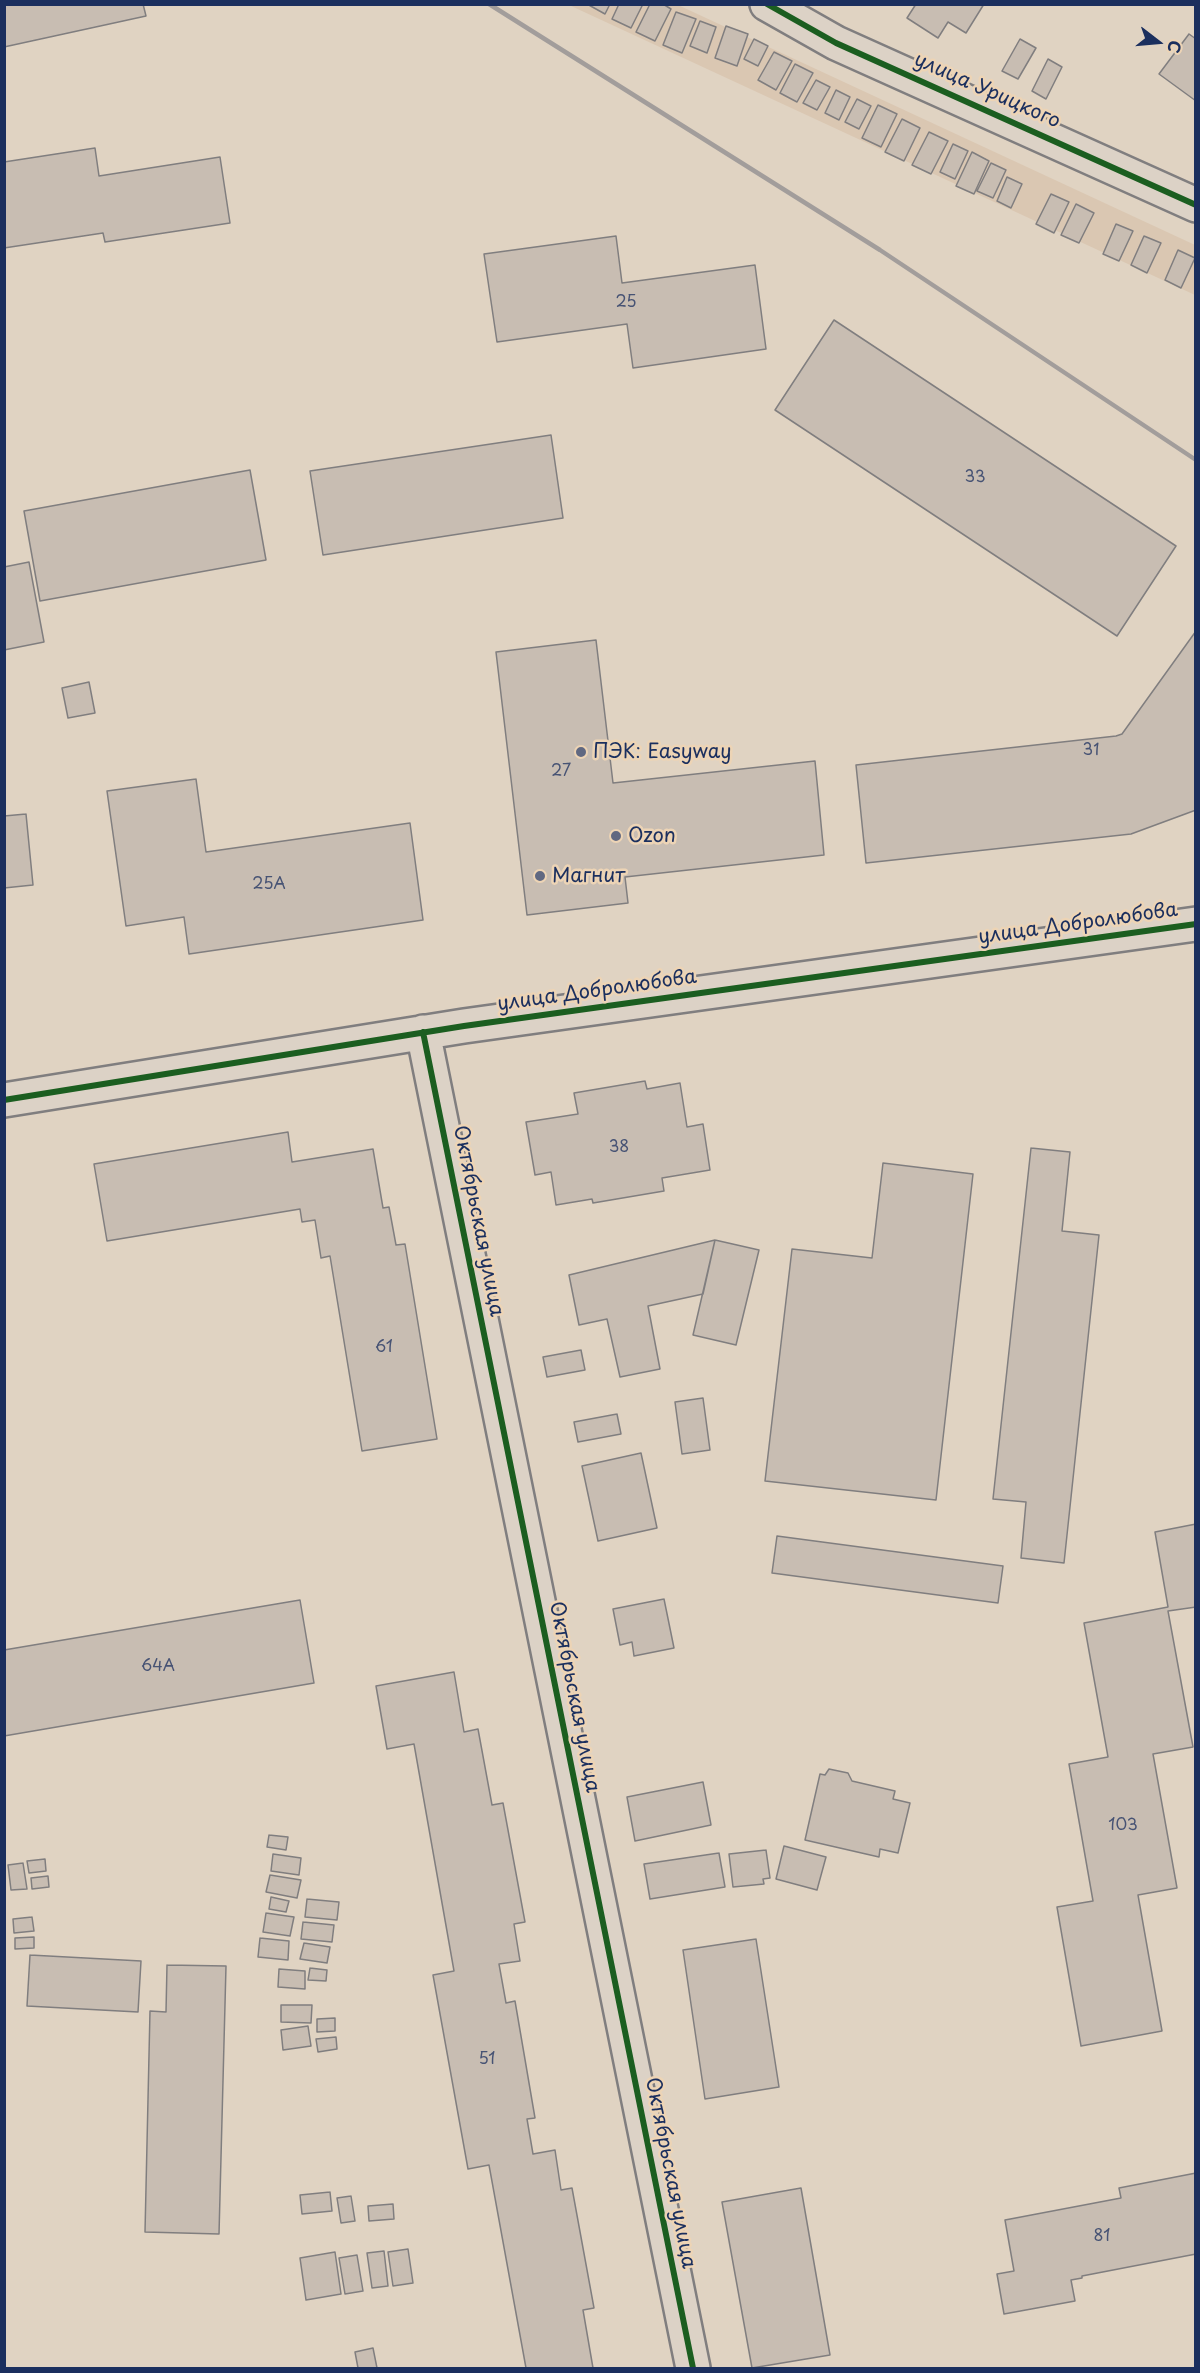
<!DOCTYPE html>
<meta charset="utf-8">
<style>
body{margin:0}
#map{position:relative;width:1200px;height:2373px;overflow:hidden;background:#e0d3c2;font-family:"Playpen Sans",sans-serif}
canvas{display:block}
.frame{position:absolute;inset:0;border:6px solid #1b2f5e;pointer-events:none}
.north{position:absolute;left:1128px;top:12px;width:60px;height:60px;-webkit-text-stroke:4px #edd4b5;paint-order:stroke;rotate:106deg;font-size:16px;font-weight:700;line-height:24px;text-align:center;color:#1b2f5e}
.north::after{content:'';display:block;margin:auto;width:21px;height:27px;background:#1b2f5e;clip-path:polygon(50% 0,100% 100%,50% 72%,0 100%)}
</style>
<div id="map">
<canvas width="1200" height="2373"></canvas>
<div class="frame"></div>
<div class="north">С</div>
</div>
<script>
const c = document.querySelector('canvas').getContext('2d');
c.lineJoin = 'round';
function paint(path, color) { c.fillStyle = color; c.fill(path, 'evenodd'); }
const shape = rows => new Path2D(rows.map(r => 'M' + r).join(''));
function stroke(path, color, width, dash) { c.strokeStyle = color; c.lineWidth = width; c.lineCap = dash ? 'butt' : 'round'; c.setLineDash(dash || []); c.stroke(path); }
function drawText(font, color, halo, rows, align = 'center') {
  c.font = font + ' "Playpen Sans",sans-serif'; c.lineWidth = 5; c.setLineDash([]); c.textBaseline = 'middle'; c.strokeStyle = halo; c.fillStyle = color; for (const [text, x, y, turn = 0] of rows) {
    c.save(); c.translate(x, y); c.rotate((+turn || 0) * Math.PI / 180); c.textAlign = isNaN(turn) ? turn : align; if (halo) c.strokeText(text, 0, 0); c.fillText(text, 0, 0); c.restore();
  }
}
const built = shape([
 [569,5,678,5,1195,245,1195,295]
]);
const building = shape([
 [4,4,143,4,146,16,4,47,4,4],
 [587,4,610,4,605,14,587,4],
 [619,4,643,4,631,28,612,19,619,4],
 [650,4,663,4,671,9,655,41,636,32,650,4],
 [916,4,984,4,966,33,948,22,938,38,907,18,916,4],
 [676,12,696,19,682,53,663,45,676,12],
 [700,21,716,27,707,53,690,46,700,21],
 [726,26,748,34,737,66,715,58,726,26],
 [1189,34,1196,39,1196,101,1159,74,1189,34],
 [754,39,768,46,758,66,744,59,754,39],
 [1020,39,1036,48,1018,79,1002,71,1020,39],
 [774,52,792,61,776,90,758,80,774,52],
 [1048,59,1062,67,1046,99,1032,91,1048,59],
 [795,64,813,73,797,102,780,93,795,64],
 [816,80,830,87,817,110,803,103,816,80],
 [836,90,850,97,839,120,825,113,836,90],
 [857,99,871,106,859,129,845,122,857,99],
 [878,105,897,114,881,147,862,138,878,105],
 [902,119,920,128,904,161,885,152,902,119],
 [929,132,948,141,931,174,912,165,929,132],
 [953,144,968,151,955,179,940,172,953,144],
 [95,148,99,176,220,157,230,223,105,242,103,233,4,248,4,162,95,148],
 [972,152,989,161,974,194,956,186,972,152],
 [991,163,1006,170,993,198,977,191,991,163],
 [1007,177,1022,184,1011,208,997,201,1007,177],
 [1051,194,1069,202,1054,233,1036,224,1051,194],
 [1076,204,1094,213,1079,243,1061,235,1076,204],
 [1116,224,1133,231,1119,261,1103,254,1116,224],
 [616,236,622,283,755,265,766,349,633,368,627,324,497,342,484,254,616,236],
 [1144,236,1161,243,1147,273,1131,265,1144,236],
 [1178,250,1195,258,1181,288,1165,280,1178,250],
 [834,320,1176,546,1117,636,775,410,834,320],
 [551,435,563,518,323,555,310,471,551,435],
 [250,470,266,560,40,601,24,511,250,470],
 [29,562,44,642,4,650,4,567,29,562],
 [1196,631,1196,810,1131,834,866,863,856,765,1116,736,1122,734,1196,631],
 [596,640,613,783,815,761,824,855,625,877,628,903,527,915,496,652,596,640],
 [89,682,95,713,68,718,62,688,89,682],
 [196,779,206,852,410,823,423,920,189,954,184,917,126,926,107,791,196,779],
 [26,814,33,885,4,888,4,816,26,814],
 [645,1081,647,1089,680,1083,687,1127,703,1124,710,1170,662,1178,664,1191,593,1203,592,1199,556,1205,551,1172,535,1175,526,1122,578,1114,574,1093,645,1081],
 [288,1132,292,1162,373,1149,383,1208,389,1207,396,1245,405,1244,437,1439,362,1451,330,1256,321,1258,315,1220,302,1222,300,1209,107,1241,94,1164,288,1132],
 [1031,1148,1070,1152,1062,1231,1099,1235,1064,1563,1021,1558,1026,1502,993,1499,1031,1148],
 [883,1163,973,1174,936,1500,765,1481,792,1249,872,1258,883,1163],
 [715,1240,759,1250,736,1345,693,1335,715,1240],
 [715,1240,703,1294,648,1306,660,1369,620,1377,607,1319,579,1325,569,1275,715,1240],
 [581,1350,585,1370,547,1377,543,1357,581,1350],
 [703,1398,710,1450,682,1454,675,1402,703,1398],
 [617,1414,621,1434,578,1442,574,1422,617,1414],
 [641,1453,657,1528,598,1541,582,1466,641,1453],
 [1196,1524,1196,1607,1168,1611,1193,1747,1153,1754,1177,1888,1138,1895,1162,2031,1081,2046,1057,1907,1093,1901,1069,1764,1108,1757,1084,1623,1168,1607,1155,1532,1196,1524],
 [777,1536,1003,1566,998,1603,772,1573,777,1536],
 [664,1599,674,1648,634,1656,632,1642,620,1645,613,1609,664,1599],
 [300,1600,314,1683,4,1736,4,1650,300,1600],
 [454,1672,464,1732,478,1729,492,1805,503,1803,525,1922,514,1924,520,1961,499,1964,506,2003,515,2001,535,2118,527,2119,533,2154,555,2150,561,2190,572,2188,594,2308,583,2310,593,2368,526,2368,489,2165,468,2169,433,1975,454,1971,414,1744,387,1749,376,1686,454,1672],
 [829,1769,848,1773,852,1781,895,1791,893,1799,910,1803,898,1853,880,1849,879,1857,805,1840,820,1774,825,1775,829,1769],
 [703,1782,711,1825,635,1841,627,1797,703,1782],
 [269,1835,288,1837,286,1850,267,1847,269,1835],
 [784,1846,826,1857,817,1890,776,1879,784,1846],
 [766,1850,770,1878,763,1879,764,1884,733,1887,729,1854,766,1850],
 [719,1853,725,1887,650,1899,644,1864,719,1853],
 [273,1854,301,1858,299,1875,271,1871,273,1854],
 [45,1859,46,1871,29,1873,27,1861,45,1859],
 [23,1863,27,1889,11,1890,8,1865,23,1863],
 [270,1875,301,1880,297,1898,266,1892,270,1875],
 [48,1876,49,1887,32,1889,31,1878,48,1876],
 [271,1897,289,1901,286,1912,269,1909,271,1897],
 [307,1899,339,1902,337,1920,305,1917,307,1899],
 [266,1913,294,1917,290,1936,263,1932,266,1913],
 [32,1917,34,1931,14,1933,13,1919,32,1917],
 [303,1922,334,1925,332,1942,301,1939,303,1922],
 [34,1937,34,1948,15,1949,15,1938,34,1937],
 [260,1938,289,1941,288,1960,258,1957,260,1938],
 [756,1939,779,2087,705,2099,683,1950,756,1939],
 [304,1943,330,1947,327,1963,300,1959,304,1943],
 [30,1955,141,1961,138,2012,27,2006,30,1955],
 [167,1965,226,1966,219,2234,145,2232,150,2011,166,2012,167,1965],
 [310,1968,327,1970,326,1981,308,1980,310,1968],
 [279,1969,305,1971,305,1989,278,1987,279,1969],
 [281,2005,312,2005,311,2023,281,2022,281,2005],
 [335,2018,335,2031,317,2032,317,2019,335,2018],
 [308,2026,311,2046,283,2050,281,2030,308,2026],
 [336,2037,337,2049,318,2052,316,2039,336,2037],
 [1196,2173,1196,2254,1082,2276,1082,2278,1071,2280,1075,2301,1004,2314,997,2274,1014,2271,1005,2220,1121,2198,1119,2188,1196,2173],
 [801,2188,830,2355,752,2368,722,2202,801,2188],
 [330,2192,332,2211,302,2214,300,2195,330,2192],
 [351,2196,355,2221,341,2223,337,2198,351,2196],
 [393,2204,394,2219,369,2221,368,2206,393,2204],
 [408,2249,413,2283,393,2286,388,2252,408,2249],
 [384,2251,388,2286,372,2288,367,2253,384,2251],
 [335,2252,341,2294,306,2300,300,2258,335,2252],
 [357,2255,363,2291,345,2294,339,2258,357,2255],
 [373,2348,377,2368,358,2368,355,2352,373,2348]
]);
const minor = shape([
 [767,4,836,43,1196,205],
 [423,1032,693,2368],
 [4,1100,464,1026,1196,924]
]);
const rail = shape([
 [489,4,880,250,1196,460]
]);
const cycleway = shape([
 [767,4,836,43,1196,205],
 [423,1032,693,2368],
 [4,1100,464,1026,1196,924]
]);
const markers = [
 [581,752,6,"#606881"],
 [616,836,6,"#606881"],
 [540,876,6,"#606881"]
];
const numberNames = [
 ["25",626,303],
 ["33",975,478],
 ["31",1091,751],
 ["27",561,772],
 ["25А",269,885],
 ["38",619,1148],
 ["61",384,1348],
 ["64А",158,1667],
 ["103",1123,1826],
 ["51",487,2060],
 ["81",1102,2237]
];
const streetNames = [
 ["улица Урицкого",987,91,24],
 ["улица Добролюбова",1078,924,-8],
 ["улица Добролюбова",597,991,-8],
 ["Октябрьская улица",478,1221,79],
 ["Октябрьская улица",574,1697,79],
 ["Октябрьская улица",670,2173,79]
];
const poiNames = [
 ["ПЭК: Easyway",593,752],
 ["Ozon",628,836],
 ["Магнит",552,876]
];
paint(built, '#dac7b2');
paint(building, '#c8bdb2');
stroke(building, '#807e7f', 1.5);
stroke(minor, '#807e7f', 38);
stroke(minor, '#dcd2c6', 33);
stroke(rail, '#a29d9b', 4.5);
stroke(cycleway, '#1b5e20', 6);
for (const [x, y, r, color] of markers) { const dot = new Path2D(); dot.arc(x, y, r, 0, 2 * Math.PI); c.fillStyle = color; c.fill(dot); stroke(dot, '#edd4b5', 2); }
drawText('16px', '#475374', null, numberNames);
drawText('20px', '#1b2f5e', '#edd4b5', streetNames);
drawText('20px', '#1b2f5e', '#edd4b5', poiNames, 'left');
</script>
